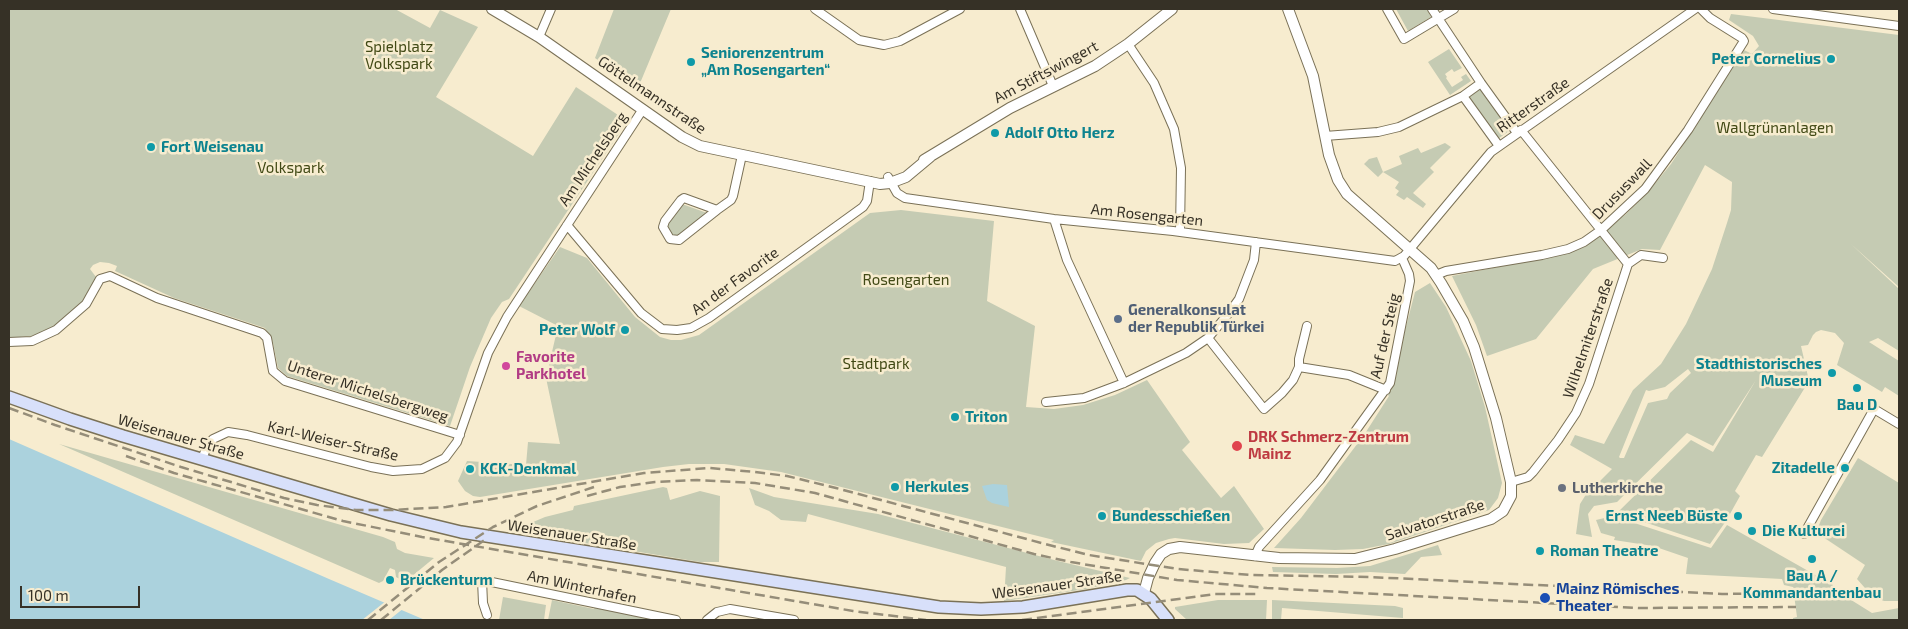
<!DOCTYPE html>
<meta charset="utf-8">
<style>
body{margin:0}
#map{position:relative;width:1908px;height:629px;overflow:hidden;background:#f7eccf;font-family:"Exo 2",sans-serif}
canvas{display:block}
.frame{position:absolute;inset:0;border:10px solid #363126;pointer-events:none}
.scale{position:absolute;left:20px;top:586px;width:120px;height:22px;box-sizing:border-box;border:2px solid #363126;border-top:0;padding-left:6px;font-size:15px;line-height:18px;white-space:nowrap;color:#363126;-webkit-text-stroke:4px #f7eccf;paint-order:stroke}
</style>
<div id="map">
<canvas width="1908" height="629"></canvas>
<div class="frame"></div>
<div class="scale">100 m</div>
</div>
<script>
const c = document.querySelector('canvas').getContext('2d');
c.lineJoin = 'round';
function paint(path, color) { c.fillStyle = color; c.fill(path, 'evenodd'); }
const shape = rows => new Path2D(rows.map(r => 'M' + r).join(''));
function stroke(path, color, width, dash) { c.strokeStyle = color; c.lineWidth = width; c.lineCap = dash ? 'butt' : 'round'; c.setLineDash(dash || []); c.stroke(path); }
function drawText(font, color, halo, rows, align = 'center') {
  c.font = font + ' "Exo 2",sans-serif'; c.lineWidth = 5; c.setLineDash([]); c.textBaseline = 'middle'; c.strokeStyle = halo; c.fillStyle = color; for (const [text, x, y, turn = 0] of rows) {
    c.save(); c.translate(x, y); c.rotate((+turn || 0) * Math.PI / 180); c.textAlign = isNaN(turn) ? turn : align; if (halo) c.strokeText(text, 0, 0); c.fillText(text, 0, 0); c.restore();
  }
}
const green = shape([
 [9,9,395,9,430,28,440,10,478,27,436,97,533,156,576,87,621,117,624,126,509,299,502,302,491,318,470,367,450,426,287,376,278,368,273,343,265,328,174,298,115,271,117,266,109,263,100,262,93,265,90,269,96,277,96,281,82,305,53,328,32,336,9,338],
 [614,9,671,9,638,88,595,58],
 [1396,9,1427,9,1431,17,1408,31],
 [1731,14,1899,35,1899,287,1851,244,1899,289,1899,351,1878,338,1869,342,1899,361,1899,396,1885,387,1882,392,1837,365,1844,343,1835,333,1821,330,1816,332,1813,335,1808,345,1801,346,1809,381,1762,457,1756,455,1735,491,1740,496,1726,521,1710,544,1617,513,1691,440,1713,452,1756,380,1713,446,1687,433,1617,502,1594,506,1588,514,1592,537,1576,534,1580,504,1585,496,1612,469,1570,445,1575,435,1604,444,1633,390,1661,364,1686,324,1712,269,1727,223,1731,210,1732,182,1705,165,1660,250,1642,249,1593,269,1536,339,1487,356,1476,325,1452,276,1569,253,1586,246,1626,214,1648,192,1671,164,1744,50,1752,54,1759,46,1753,36,1729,20],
 [1688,369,1691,373,1670,393,1667,399,1648,403,1624,458,1620,458,1619,457,1646,390,1649,391,1665,387],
 [1449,49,1462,68,1454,72,1452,69,1445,74,1447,77,1446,78,1452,87,1463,80,1461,77,1466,74,1471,81,1450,95,1428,62],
 [1481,88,1510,130,1498,139,1469,97],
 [1445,143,1451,147,1430,168,1434,172,1413,193,1426,204,1423,208,1407,197,1404,200,1396,195,1399,191,1395,188,1399,182,1383,172,1378,177,1364,164,1369,159,1377,157,1383,172,1402,164,1399,156,1418,148,1421,153],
 [682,204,707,213,678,236,674,236,668,230,666,224],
 [901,210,994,221,987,301,1035,326,1026,407,1054,409,1083,405,1115,395,1147,380,1190,442,1182,450,1221,498,1234,486,1264,529,1249,543,1224,544,1175,538,1169,539,1156,543,1146,551,1141,561,1051,542,1054,540,781,472,724,464,689,464,663,467,480,497,473,496,465,491,458,481,467,461,526,465,528,442,560,444,546,378,558,326,519,306,560,247,587,258,635,317,660,337,671,340,681,340,699,335,870,213],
 [1430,283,1446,307,1471,361,1485,407,1502,483,1498,498,1489,510,1481,513,1389,544,1363,549,1335,550,1274,548,1301,518,1364,435,1389,396,1387,394,1396,377,1402,342,1415,292],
 [59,444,383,537,395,542,397,549,405,553,434,558,405,582,396,577,395,570,390,568,383,581,379,583],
 [1858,458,1899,483,1899,601,1884,601,1872,596,1857,579,1865,565,1823,537,1819,532,1818,528,1821,520],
 [663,487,667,488,670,500,700,491,720,496,719,562,700,562,512,531,545,517,573,510,574,506],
 [749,488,774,497,878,514,1058,561,1130,578,1126,580,1086,589,1004,601,1006,567,808,514,806,522,781,520,769,511,755,505],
 [1613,516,1711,548,1727,525,1833,585,1832,588,1872,613,1899,608,1899,620,1793,620,1793,618,1797,617,1793,587,1784,585,1782,579,1686,574,1688,558,1653,546,1614,540,1615,537,1601,533,1596,520],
 [1438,545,1442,555,1421,557,1405,574,1370,572,1336,574,1273,572,1272,567,1337,568,1370,566],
 [503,597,546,605,544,620,499,620],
 [552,600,594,609,595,607,657,620,548,620],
 [1218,600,1267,600,1266,620,1187,620,1175,609,1175,607],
 [1272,600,1395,606,1403,608,1403,618,1282,608,1281,620,1272,620]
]);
const water = shape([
 [9,439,329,579,425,620,9,620],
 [993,484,1007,485,1009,507,992,503,987,500,982,486]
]);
const pier = shape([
 [386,601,404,608,389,620,362,620]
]);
const minor = shape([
 [815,9,859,40,884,45,900,41,960,9],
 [1020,9,1053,86],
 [1387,9,1404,39,1454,9],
 [1432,9,1481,83,1517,133],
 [1773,9,1899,26],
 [539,37,551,9],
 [1128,44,1154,83,1174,129,1181,168,1180,232],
 [1463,96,1499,146],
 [1521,130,1628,264],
 [1325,136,1378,132,1399,127,1463,96,1481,83],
 [888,177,897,193,905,198,1054,219,1173,231,1395,261,1404,256,1410,249,1491,152,1695,9],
 [717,210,679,240,670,239,663,227,665,221,681,200,684,198,717,210,731,200,733,196,742,155],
 [1054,219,1067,260,1124,383],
 [567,225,641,313,662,329,677,330,691,328,709,318,863,207,867,201,870,181],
 [1436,275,1446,271,1542,255,1568,249,1584,242,1601,230,1645,189,1688,130,1744,41,1742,38,1710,18,1701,9],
 [1208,338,1264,409,1282,393,1293,380,1299,367,1349,375,1386,390],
 [9,342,32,341,56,330,86,304,100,279,110,276,157,298,262,333,267,338,273,371,285,381,460,435],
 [1299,367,1299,359,1307,326],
 [1046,402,1084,398,1124,383,1186,353,1208,338,1229,313,1239,299,1254,260,1256,242],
 [202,459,208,444,213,439,228,432,247,435,371,467,393,471,422,469,445,458,457,442,488,353,507,317,643,109],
 [1511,482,1528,477,1533,472,1558,440,1576,413,1589,384,1628,264,1641,255,1663,258],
 [1804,534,1874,409,1899,424],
 [1255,556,1259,547,1320,480,1390,383,1410,281,1409,274,1402,258],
 [487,615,483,603,482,580,676,620],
 [707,620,717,612,730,609,794,620]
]);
const tertiary = shape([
 [492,9,539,37,682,137,700,146,880,184,890,183,906,177,930,157],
 [924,160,1010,108,1095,66,1128,44,1172,9],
 [1144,593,1148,578,1155,563,1161,554,1169,549,1180,547,1279,558,1355,559,1395,549,1491,519,1503,511,1511,496,1511,482,1496,418,1474,347,1463,321,1441,283,1431,268,1347,194,1338,180,1329,155,1313,76,1288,9]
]);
const secondary = shape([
 [9,397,70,419,123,436,391,515,461,532,939,607,981,609,1023,607,1127,590,1137,590,1151,599,1168,620]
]);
const rail = shape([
 [9,408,55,425,181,467,284,498,317,505,356,510,393,510,446,507,644,473,710,468,755,472,787,476,836,488,1049,545,1089,555,1178,569,1250,575,1370,577,1722,594,1794,593],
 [126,456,174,473,343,521,422,537,853,611,926,620],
 [587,496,620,487,655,482,697,480,755,483,815,493,1034,554,1071,562,1177,580,1267,588,1638,608,1796,607],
 [368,620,439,562,493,527,537,506,594,487],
 [381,620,442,570,486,539],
 [1022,620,1186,598,1215,594,1257,594]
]);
const markers = [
 [1831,59,5,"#0f9aa8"],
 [691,62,5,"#0f9aa8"],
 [995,133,5,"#0f9aa8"],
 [151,147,5,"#0f9aa8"],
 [1118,319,5,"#5c6f8a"],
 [625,330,5,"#0f9aa8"],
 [506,366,5,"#d1479c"],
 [1832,373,5,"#0f9aa8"],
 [1857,388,5,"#0f9aa8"],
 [955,417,5,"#0f9aa8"],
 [1237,446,6,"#e0444e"],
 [1845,468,5,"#0f9aa8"],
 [470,469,5,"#0f9aa8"],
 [895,487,5,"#0f9aa8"],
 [1562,488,5,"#6b7280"],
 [1102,516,5,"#0f9aa8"],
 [1738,516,5,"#0f9aa8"],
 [1752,531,5,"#0f9aa8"],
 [1540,551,5,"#0f9aa8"],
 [1812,559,5,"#0f9aa8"],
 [390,580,5,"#0f9aa8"],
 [1545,598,6,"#1a4fb4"]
];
const parkNames = [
 ["Spielplatz",399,47],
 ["Volkspark",399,64],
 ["Wallgrünanlagen",1775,128],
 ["Volkspark",291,168],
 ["Rosengarten",906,280],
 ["Stadtpark",876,364]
];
const cultureNames = [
 ["Seniorenzentrum",701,53],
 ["„Am Rosengarten“",701,70],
 ["Peter Cornelius",1821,59,"right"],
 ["Adolf Otto Herz",1005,133],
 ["Fort Weisenau",161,147],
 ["Peter Wolf",615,330,"right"],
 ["Stadthistorisches",1822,364,"right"],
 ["Museum",1822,381,"right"],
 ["Bau D",1857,405,"center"],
 ["Triton",965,417],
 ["Zitadelle",1835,468,"right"],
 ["KCK-Denkmal",480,469],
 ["Herkules",905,487],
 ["Bundesschießen",1112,516],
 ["Ernst Neeb Büste",1728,516,"right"],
 ["Die Kulturei",1762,531],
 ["Roman Theatre",1550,551],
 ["Bau A /",1812,576,"center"],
 ["Kommandantenbau",1812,593,"center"],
 ["Brückenturm",400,580]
];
const streetNames = [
 ["Am Stiftswingert",1046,72,-28],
 ["Göttelmannstraße",652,95,34],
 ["Ritterstraße",1533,105,-35],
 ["Am Michelsberg",593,159,-56],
 ["Drususwall",1622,189,-46],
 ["Am Rosengarten",1147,215,6],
 ["An der Favorite",735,281,-36],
 ["Auf der Steig",1385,336,-77],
 ["Wilhelmiterstraße",1588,338,-71],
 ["Unterer Michelsbergweg",368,391,18],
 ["Weisenauer Straße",181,437,16],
 ["Karl-Weiser-Straße",333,441,13],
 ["Salvatorstraße",1435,520,-18],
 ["Weisenauer Straße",572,535,9],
 ["Weisenauer Straße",1057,585,-8],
 ["Am Winterhafen",582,587,12]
];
const serviceNames = [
 ["Generalkonsulat",1128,310],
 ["der Republik Türkei",1128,327]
];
const hotelNames = [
 ["Favorite",516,357],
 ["Parkhotel",516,374]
];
const healthNames = [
 ["DRK Schmerz-Zentrum",1248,437],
 ["Mainz",1248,454]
];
const worshipNames = [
 ["Lutherkirche",1572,488]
];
const transitNames = [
 ["Mainz Römisches",1556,589],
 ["Theater",1556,606]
];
paint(green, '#c5cbb3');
paint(water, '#abd2dd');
paint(pier, '#f7eccf');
stroke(minor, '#7a7157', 10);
stroke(tertiary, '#7a7157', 12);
stroke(secondary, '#7a7157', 14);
stroke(minor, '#fff', 8);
stroke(tertiary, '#fff', 10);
stroke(secondary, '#d8e0fa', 11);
stroke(rail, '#958d79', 2.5, [10, 5]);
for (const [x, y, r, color] of markers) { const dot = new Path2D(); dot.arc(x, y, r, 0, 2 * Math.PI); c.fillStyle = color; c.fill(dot); stroke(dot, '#f7eccf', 2); }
drawText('15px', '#414915', '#f7eccf', parkNames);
drawText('bold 15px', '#0d838f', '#f7eccf', cultureNames, 'left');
drawText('15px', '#363126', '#f7eccf', streetNames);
drawText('bold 15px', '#4e5e75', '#f7eccf', serviceNames, 'left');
drawText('bold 15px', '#b23c85', '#f7eccf', hotelNames, 'left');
drawText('bold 15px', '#be3a42', '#f7eccf', healthNames, 'left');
drawText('bold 15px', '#5b616d', '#f7eccf', worshipNames, 'left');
drawText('bold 15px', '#164399', '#f7eccf', transitNames, 'left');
</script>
